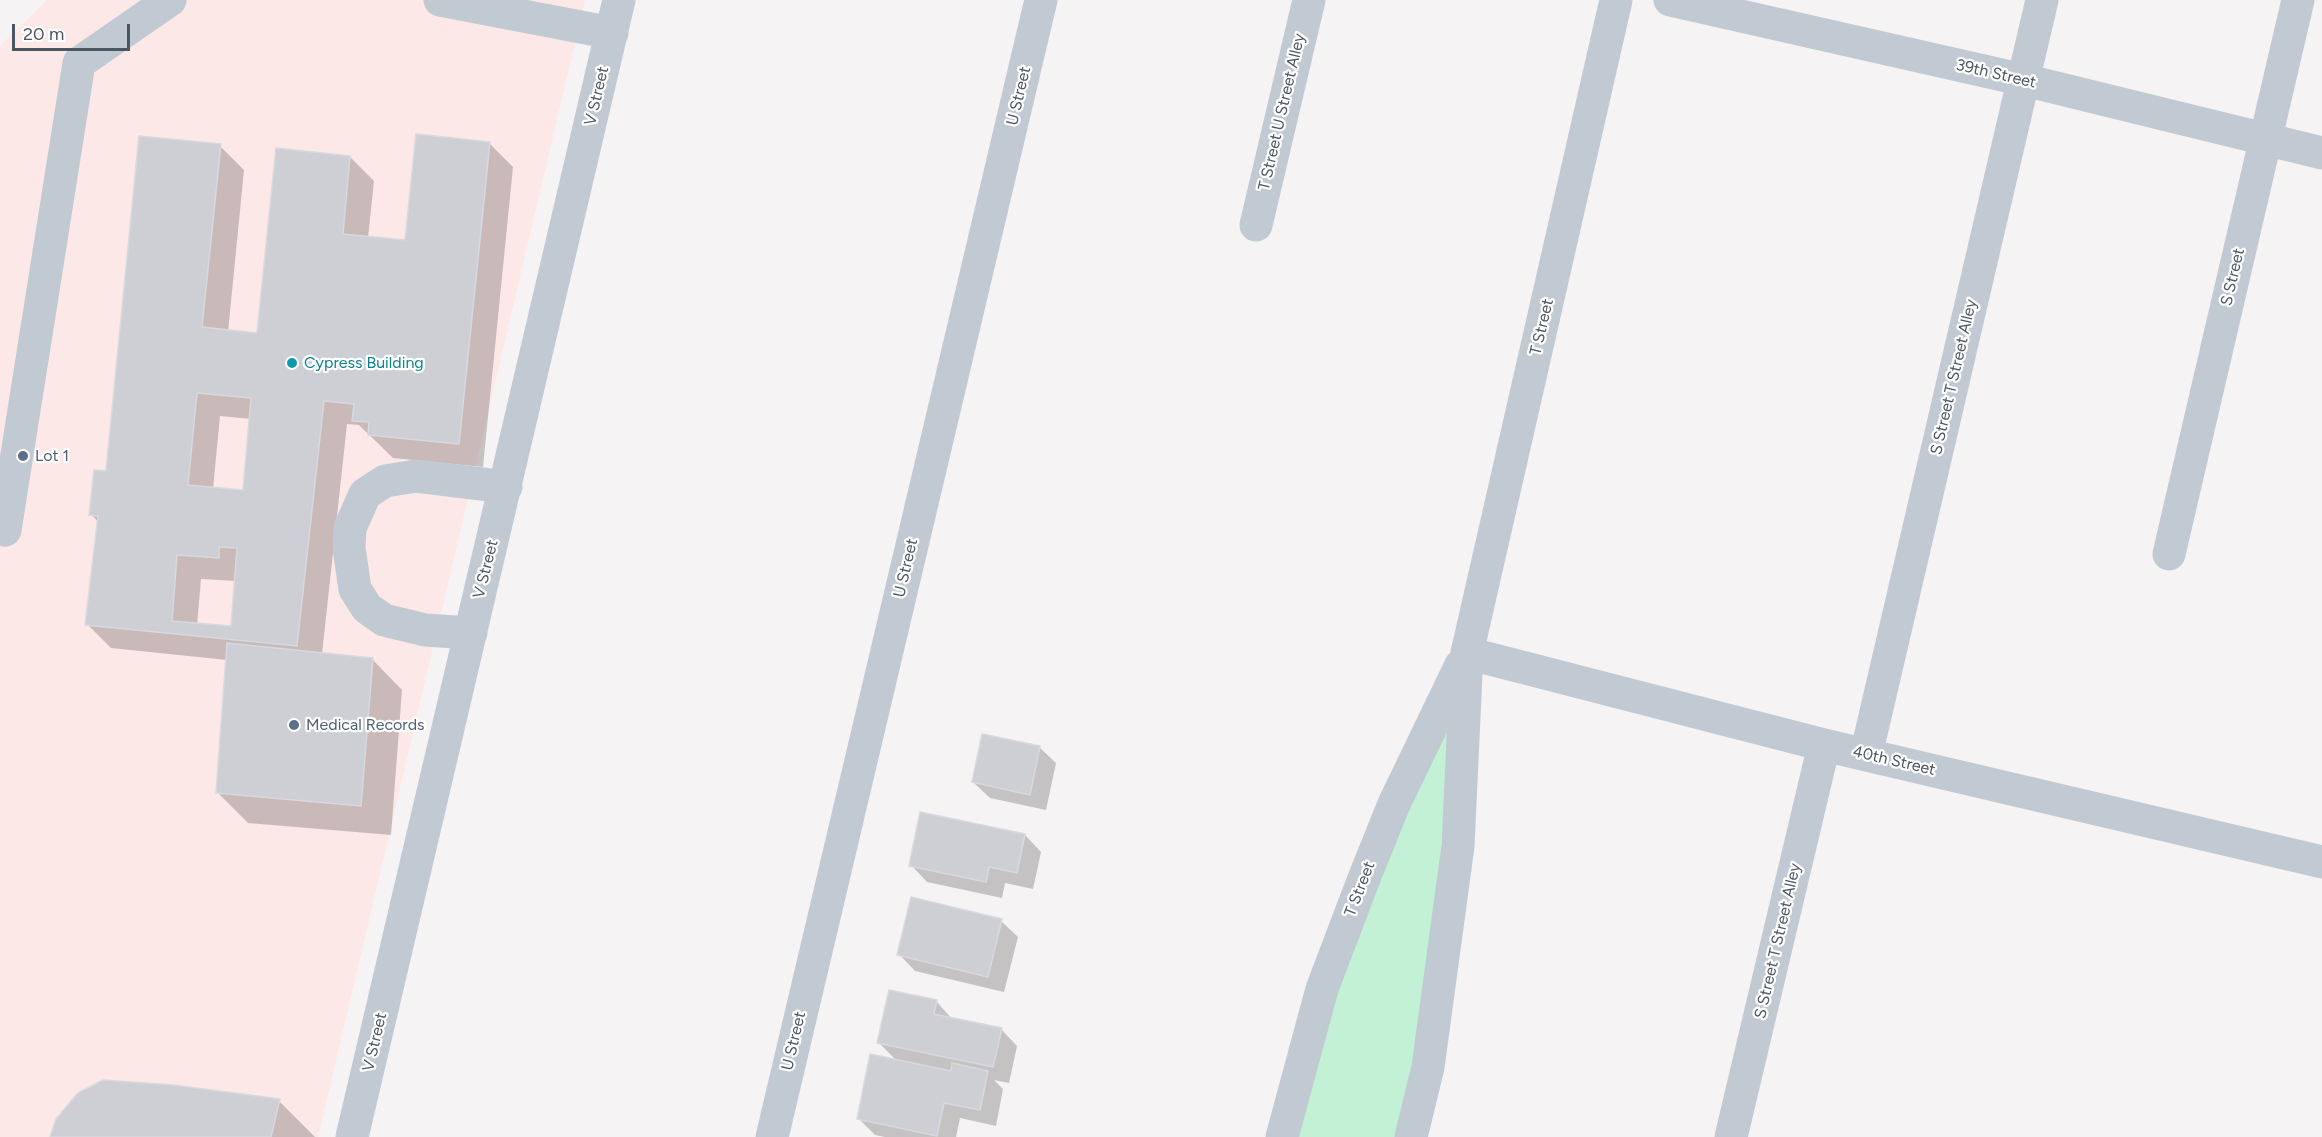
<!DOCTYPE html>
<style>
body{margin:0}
#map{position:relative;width:2322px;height:1137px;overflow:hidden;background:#f5f3f3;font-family:Figtree,sans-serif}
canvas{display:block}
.scale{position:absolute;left:12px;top:24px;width:118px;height:27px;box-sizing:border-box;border:3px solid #4a5661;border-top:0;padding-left:8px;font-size:18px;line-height:21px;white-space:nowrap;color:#4a5661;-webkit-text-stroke:4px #fff;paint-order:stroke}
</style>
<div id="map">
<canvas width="2322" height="1137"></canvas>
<div class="scale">20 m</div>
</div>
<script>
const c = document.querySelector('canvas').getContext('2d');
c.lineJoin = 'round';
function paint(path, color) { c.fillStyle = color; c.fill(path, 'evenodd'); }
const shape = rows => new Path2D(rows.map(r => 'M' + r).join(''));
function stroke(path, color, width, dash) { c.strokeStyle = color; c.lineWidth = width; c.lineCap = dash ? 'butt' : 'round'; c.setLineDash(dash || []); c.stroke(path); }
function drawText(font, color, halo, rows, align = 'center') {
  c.font = font + ' Figtree,sans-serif'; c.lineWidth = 4.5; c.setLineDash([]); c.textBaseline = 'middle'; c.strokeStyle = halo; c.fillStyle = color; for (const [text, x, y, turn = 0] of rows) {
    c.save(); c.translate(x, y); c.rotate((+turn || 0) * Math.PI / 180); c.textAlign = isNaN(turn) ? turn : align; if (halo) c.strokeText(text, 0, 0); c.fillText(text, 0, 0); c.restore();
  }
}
const medical = shape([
 [47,0,585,0,318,1137,0,1137,0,46]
]);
const green = shape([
 [1453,715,1430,968,1398,1137,1297,1137,1339,985,1385,859]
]);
const shadow = shape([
 [489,143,513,167,483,467,393,458,359,425,347,424,322,654,372,659,402,690,391,835,248,823,217,792,227,660,111,648,87,624,99,523,91,514,107,473,220,146,244,170,228,332,259,335,350,157,374,181,368,238,406,242],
 [220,416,251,419,244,491,213,489],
 [201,579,236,581,232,628,197,625],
 [1039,747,1056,763,1046,810,990,798,973,782],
 [1025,835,1041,852,1033,889,1005,883,1002,898,927,882,911,865],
 [1001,921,1018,937,1004,992,915,971,899,954],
 [936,1001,952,1019,1001,1029,1017,1046,1009,1083,994,1080,1003,1089,996,1126,960,1118,956,1137,885,1137,875,1135,859,1119,898,1062,879,1043],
 [279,1101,315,1137,52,1137]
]);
const building = shape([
 [416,134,490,142,459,444,368,435,369,422,352,421,354,404,324,401,297,646,85,625,98,516,89,515,94,470,106,471,139,136,221,144,202,327,257,333,276,148,350,156,343,234,405,240,416,134],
 [197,393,251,398,243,490,188,485,197,393],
 [219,547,237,548,231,626,172,621,177,555,219,558,219,547],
 [227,643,373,658,361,806,216,793,227,643],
 [982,734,1040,746,1030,795,972,782,982,734],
 [920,812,1025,834,1017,873,989,867,986,882,909,866,920,812],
 [911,897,1002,919,988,977,897,955,911,897],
 [889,990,937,1000,934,1014,1002,1028,993,1067,877,1043,889,990],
 [870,1054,951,1071,952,1063,988,1071,980,1110,944,1103,937,1136,857,1119,870,1054],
 [103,1080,173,1085,280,1099,271,1137,50,1137,56,1119,78,1093,103,1080]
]);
const minor = shape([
 [440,0,612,33],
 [1670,0,2024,80,2322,153],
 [1256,225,1309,0],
 [0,529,5,530,79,63,170,0],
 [2169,554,2298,0],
 [471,633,425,630,384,620,367,608,355,589,349,548,350,528,365,494,385,481,416,476,506,487],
 [1467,653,1824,745,2322,862],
 [1866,755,2042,0],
 [352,1137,619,0],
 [772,1137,1041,0],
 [1282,1137,1322,989,1363,881,1394,804,1461,665],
 [1411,1137,1428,1067,1458,846,1467,653,1616,0],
 [1731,1137,1824,745]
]);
const markers = [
 [292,363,6,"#0f9aa8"],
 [23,456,6,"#5c6f8a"],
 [294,725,6,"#5c6f8a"]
];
const streetNames = [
 ["39th Street",1996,74,13],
 ["V Street",597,96,-77],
 ["U Street",1019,96,-77],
 ["T Street U Street Alley",1282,112,-77],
 ["S Street",2233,277,-77],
 ["T Street",1542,327,-77],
 ["S Street T Street Alley",1954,377,-77],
 ["U Street",906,568,-77],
 ["V Street",486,569,-76],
 ["40th Street",1894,761,13],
 ["T Street",1360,889,-69],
 ["S Street T Street Alley",1778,941,-77],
 ["U Street",794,1041,-77],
 ["V Street",375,1042,-77]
];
const cultureNames = [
 ["Cypress Building",304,363]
];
const serviceNames = [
 ["Lot 1",35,456],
 ["Medical Records",306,725]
];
paint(medical, '#fce8e6');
paint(green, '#c3f1d5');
paint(shadow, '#0003');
paint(building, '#cdcfd5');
stroke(building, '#d7d9de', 1.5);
stroke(minor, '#c1cad2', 33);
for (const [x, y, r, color] of markers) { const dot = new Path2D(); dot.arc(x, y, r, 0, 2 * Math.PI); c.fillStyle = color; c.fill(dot); stroke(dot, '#fff', 2); }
drawText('16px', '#4a5661', '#fff', streetNames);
drawText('16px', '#0d838f', '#fff', cultureNames, 'left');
drawText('16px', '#4e5e75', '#fff', serviceNames, 'left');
</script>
